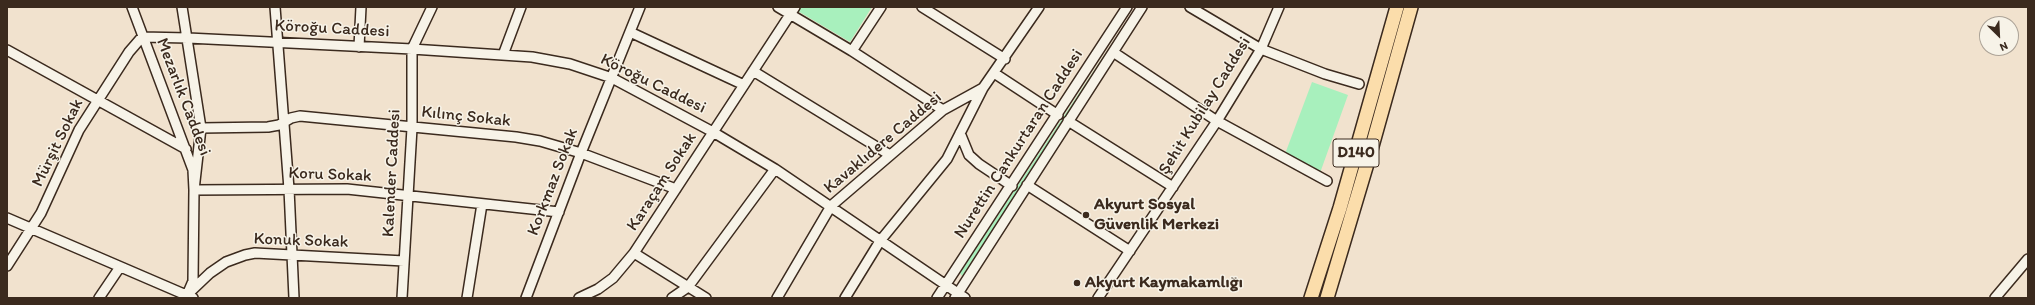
<!DOCTYPE html>
<meta charset="utf-8">
<style>
body{margin:0}
#map{position:relative;width:2035px;height:305px;overflow:hidden;background:#f1e2ce;font-family:Itim,sans-serif}
canvas{display:block}
.frame{position:absolute;inset:0;border:8px solid #3b2a1e;pointer-events:none}
.north{position:absolute;left:1979px;top:16px;width:40px;height:40px;box-sizing:border-box;background:#f7f3e8;border:1px solid #aca397;border-radius:50%;rotate:156deg;font-size:11px;font-weight:700;line-height:16px;text-align:center;color:#3b2a1e}
.north::after{content:'';display:block;margin:auto;width:14px;height:18px;background:#3b2a1e;clip-path:polygon(50% 0,100% 100%,50% 72%,0 100%)}
</style>
<div id="map">
<canvas width="2035" height="305"></canvas>
<div class="frame"></div>
<div class="north">N</div>
</div>
<script>
const c = document.querySelector('canvas').getContext('2d');
c.lineJoin = 'round';
function paint(path, color) { c.fillStyle = color; c.fill(path, 'evenodd'); }
const shape = rows => new Path2D(rows.map(r => 'M' + r).join(''));
function stroke(path, color, width, dash) { c.strokeStyle = color; c.lineWidth = width; c.lineCap = dash ? 'butt' : 'round'; c.setLineDash(dash || []); c.stroke(path); }
function drawText(font, color, halo, rows, align = 'center') {
  c.font = font + ' Itim,sans-serif'; c.lineWidth = 3; c.setLineDash([]); c.textBaseline = 'middle'; c.strokeStyle = halo; c.fillStyle = color; for (const [text, x, y, turn = 0] of rows) {
    c.save(); c.translate(x, y); c.rotate((+turn || 0) * Math.PI / 180); c.textAlign = isNaN(turn) ? turn : align; if (halo) c.strokeText(text, 0, 0); c.fillText(text, 0, 0); c.restore();
  }
}
const green = shape([
 [798,7,872,7,850,42,796,10],
 [1136,7,1139,7,962,276,960,273],
 [1402,7,1406,7,1332,264,1319,298,1315,298],
 [1312,82,1348,95,1320,173,1285,154]
]);
const minor = shape([
 [132,7,193,170,194,190,193,281,187,295],
 [182,7,201,128,194,190,347,189,559,212],
 [275,7,289,189,294,298],
 [778,7,852,51,943,110],
 [922,7,1005,59],
 [1190,7,1261,49,1325,74,1359,84],
 [630,32,744,85],
 [359,47,361,7],
 [7,50,186,149],
 [852,51,881,7],
 [1113,52,1217,121,1327,181],
 [503,55,521,7],
 [753,71,890,155],
 [994,73,1058,115],
 [1068,121,1173,187],
 [201,128,268,127,279,125,291,118,300,116,516,137,540,141,581,153,676,189],
 [960,133,969,155,979,164,1012,186],
 [1027,185,1130,251],
 [7,218,193,298],
 [634,253,706,298],
 [7,266,41,213,79,130,129,52,142,37,188,38,412,49,532,57,570,64,612,78,713,132,775,169,965,298],
 [190,292,210,273,226,262,245,255,255,253,404,261],
 [99,298,120,267],
 [402,298,412,128,412,49,432,7],
 [467,298,482,204],
 [526,298,581,153,640,7],
 [579,298,598,289,613,278,634,253,795,7],
 [672,298,688,287,775,169],
 [777,298,831,206,943,110,983,88,1039,7],
 [845,298,880,241,947,159,983,88],
 [937,298,1127,7],
 [955,298,1142,7],
 [1098,298,1217,121,1261,49,1279,7],
 [1995,298,2028,259]
]);
const highway = shape([
 [1311,298,1340,208,1397,7],
 [1327,298,1369,157,1411,7]
]);
const markers = [
 [1086,215,4,"#3b2a1e"],
 [1077,283,4,"#3b2a1e"]
];
const shields = [
 [1356,153,46]
];
const shieldNames = [
 ["D140",1356,153]
];
const streetNames = [
 ["Köroğu Caddesi",332,29,3],
 ["Köroğu Caddesi",653,84,26],
 ["Mezarlık Caddesi",183,97,69],
 ["Şehit Kubilay Caddesi",1205,106,-58],
 ["Kılınç Sokak",466,117,6],
 ["Mürşit Sokak",58,143,-64],
 ["Kavaklıdere Caddesi",883,143,-40],
 ["Nurettin Cankurtaran Caddesi",1019,144,-57],
 ["Kalender Caddesi",392,173,-87],
 ["Koru Sokak",330,175,2],
 ["Korkmaz Sokak",553,182,-69],
 ["Karaçam Sokak",662,182,-57],
 ["Konuk Sokak",301,241,2]
];
const poiNames = [
 ["Akyurt Sosyal",1094,205],
 ["Güvenlik Merkezi",1094,225],
 ["Akyurt Kaymakamlığı",1085,283]
];
paint(green, '#a8f0bd');
stroke(minor, '#3b2a1e', 12);
stroke(highway, '#3b2a1e', 16);
stroke(minor, '#f7f3e8', 9);
stroke(highway, '#fbddab', 13);
for (const [x, y, r, color] of markers) { const dot = new Path2D(); dot.arc(x, y, r, 0, 2 * Math.PI); c.fillStyle = color; c.fill(dot); stroke(dot, '#f7f3e8', 1.5); }
for (const [x, y, w] of shields) { const box = new Path2D(); box.roundRect(x - w / 2, y - 14, w, 28, 3); c.fillStyle = '#f7f3e8'; c.fill(box); stroke(box, '#3b2a1e', 1); }
drawText('bold 16px', '#3b2a1e', null, shieldNames);
drawText('17px', '#3b2a1e', '#f7f3e8', streetNames);
drawText('bold 17px', '#3b2a1e', '#f7f3e8', poiNames, 'left');
</script>
